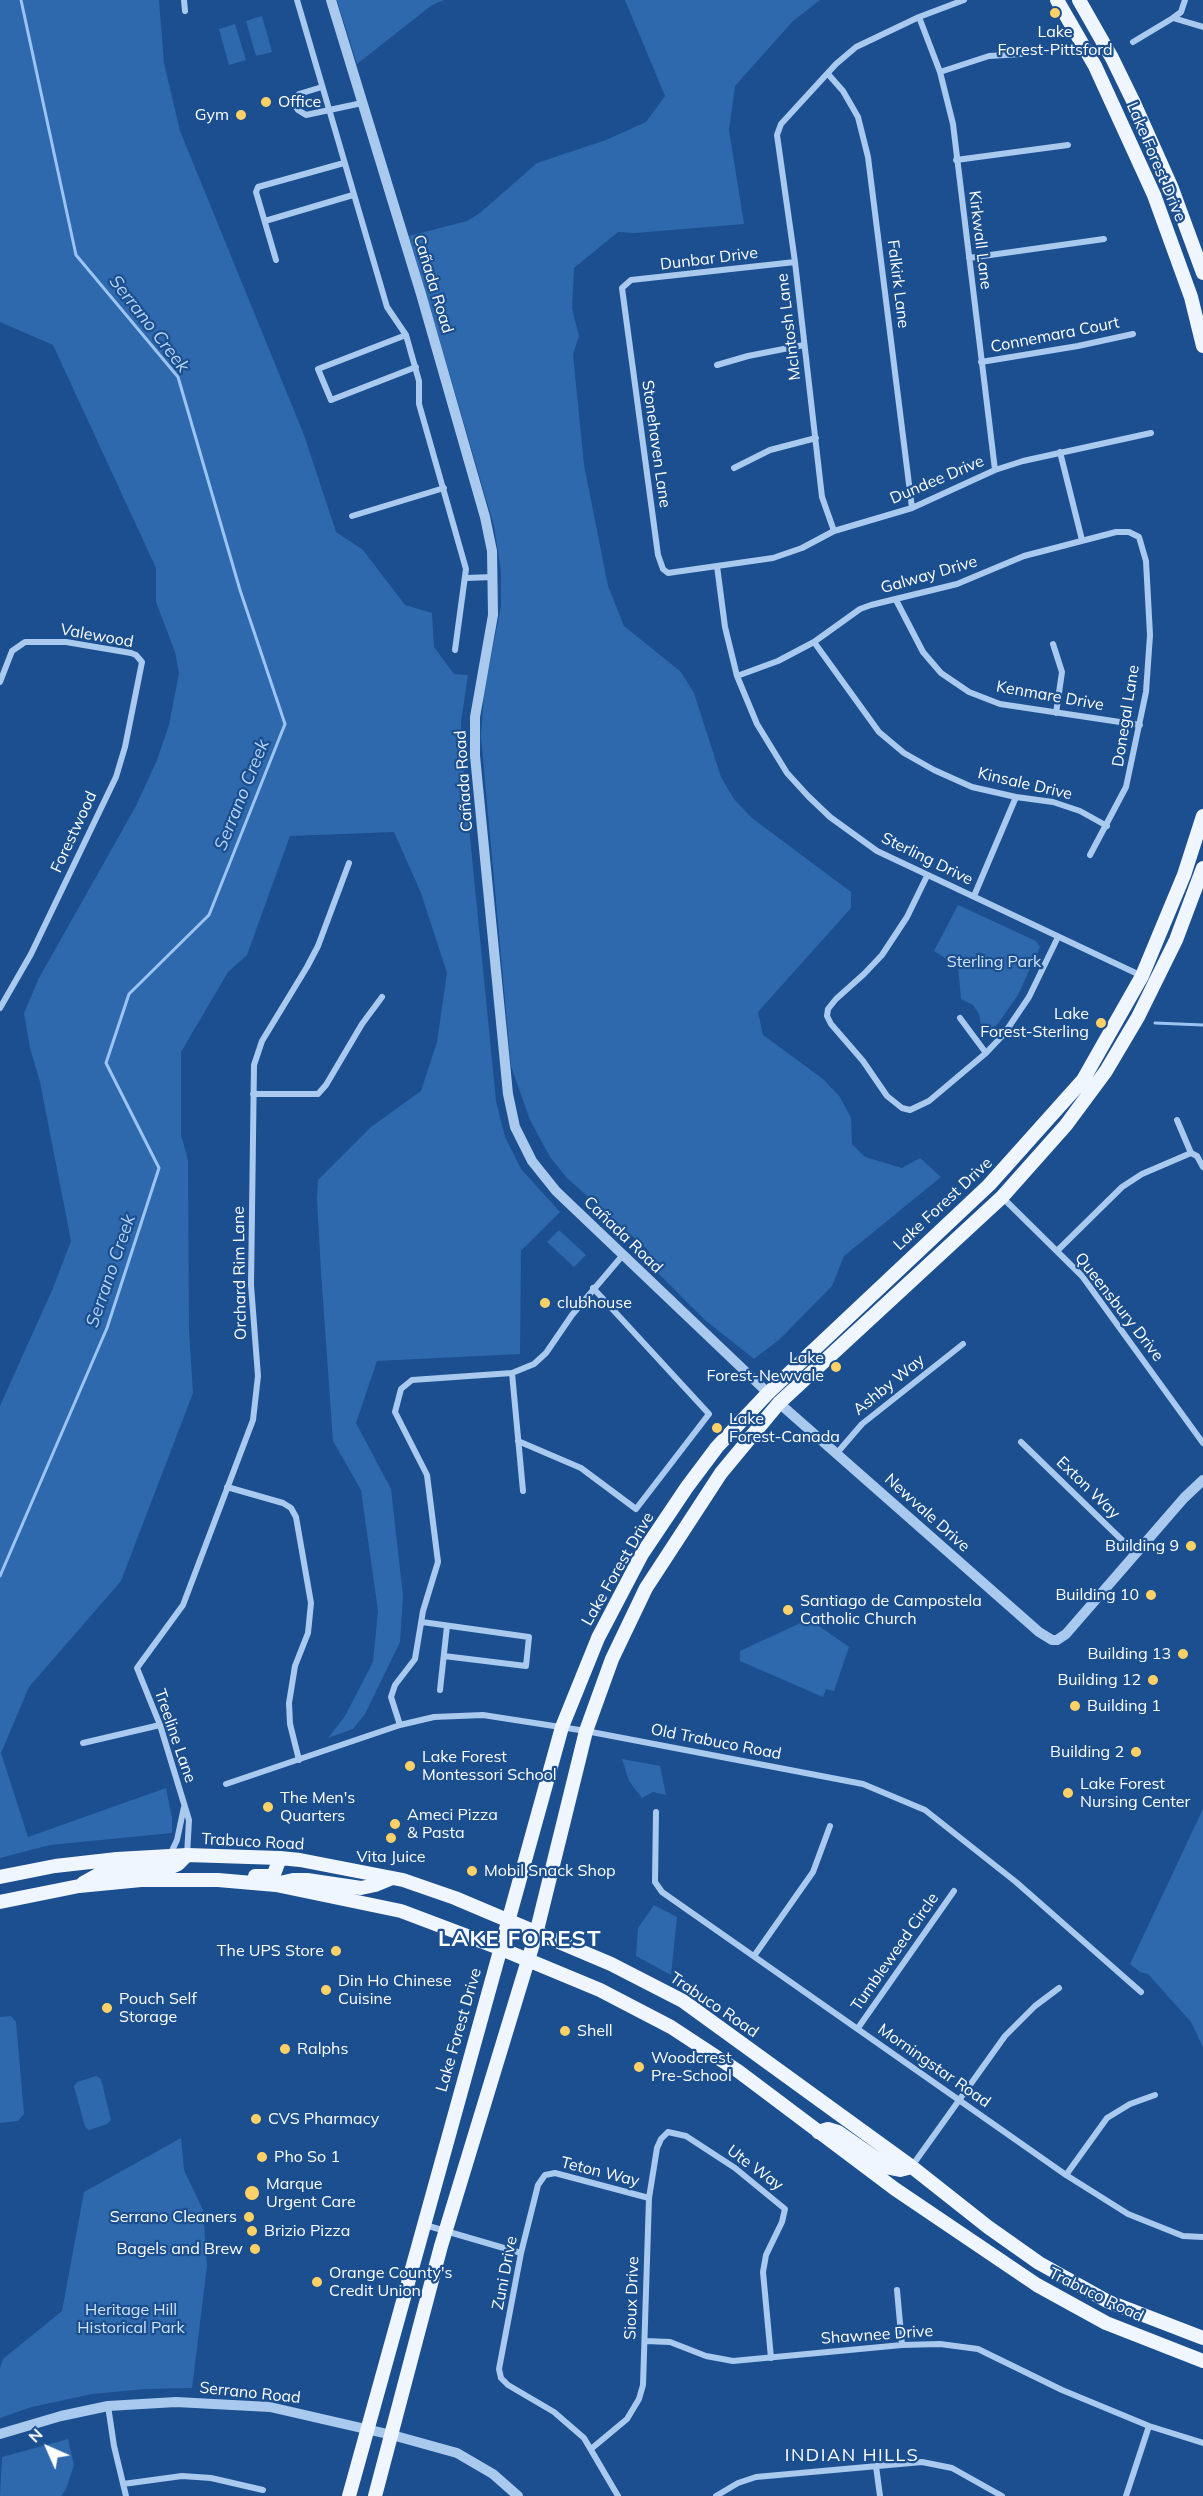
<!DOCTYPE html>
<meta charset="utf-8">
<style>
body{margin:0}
#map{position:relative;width:1203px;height:2496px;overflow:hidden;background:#1b4f8f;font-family:Mulish,sans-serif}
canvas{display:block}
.north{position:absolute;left:18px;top:2418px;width:60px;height:60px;-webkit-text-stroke:4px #1b4f8f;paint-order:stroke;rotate:315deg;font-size:16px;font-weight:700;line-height:24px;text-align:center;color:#fff}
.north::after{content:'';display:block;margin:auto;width:21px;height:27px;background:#fff;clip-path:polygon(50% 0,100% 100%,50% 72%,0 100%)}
</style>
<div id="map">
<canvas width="1203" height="2496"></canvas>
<div class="north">N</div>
</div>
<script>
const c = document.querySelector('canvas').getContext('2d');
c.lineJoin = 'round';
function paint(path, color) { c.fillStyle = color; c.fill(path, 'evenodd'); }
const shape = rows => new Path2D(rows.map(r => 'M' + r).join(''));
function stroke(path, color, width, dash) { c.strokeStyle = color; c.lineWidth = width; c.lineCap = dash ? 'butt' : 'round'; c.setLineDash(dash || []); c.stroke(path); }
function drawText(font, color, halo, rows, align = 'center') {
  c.font = font + ' Mulish,sans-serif'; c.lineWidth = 4.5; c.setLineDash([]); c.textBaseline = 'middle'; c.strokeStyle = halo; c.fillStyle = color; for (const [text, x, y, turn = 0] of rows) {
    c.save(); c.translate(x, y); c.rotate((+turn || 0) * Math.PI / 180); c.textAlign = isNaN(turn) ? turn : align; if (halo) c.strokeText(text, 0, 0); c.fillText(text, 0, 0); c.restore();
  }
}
const green = shape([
 [0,0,159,0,164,63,180,131,304,435,336,532,363,550,405,605,432,613,434,647,454,674,468,675,461,722,464,776,496,1101,505,1137,521,1169,560,1212,521,1251,520,1354,377,1361,356,1423,391,1489,403,1596,400,1642,365,1714,353,1729,328,1738,345,1716,373,1662,378,1611,361,1490,333,1441,321,1272,317,1199,318,1180,371,1127,421,1091,437,1042,447,973,421,893,394,832,290,836,247,955,228,972,181,1052,181,1135,188,1160,189,1330,193,1393,121,1581,29,1687,1,1753,28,1837,166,1788,172,1818,172,1833,50,1845,0,1858,0,1406,53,1288,71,1241,40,1082,30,1048,24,1013,39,978,136,806,157,760,169,725,179,673,175,652,156,602,156,568,53,345,0,322],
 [337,0,444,0,432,5,357,64],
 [625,0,820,0,793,21,735,86,729,130,744,224,635,233,618,232,574,268,572,309,579,336,573,354,584,465,608,586,624,626,681,672,694,693,721,777,734,799,752,818,851,892,851,908,758,1012,763,1035,823,1079,840,1097,851,1118,852,1144,865,1157,902,1168,920,1158,941,1177,844,1256,832,1286,780,1339,754,1359,705,1320,651,1266,649,1251,567,1178,550,1157,530,1120,511,1066,481,736,484,693,501,606,501,571,494,526,409,236,467,221,480,213,537,163,606,140,646,122,665,96],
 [262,16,272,52,256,56,246,21],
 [235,24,246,60,229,65,219,29],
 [958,905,1036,941,1040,947,1018,995,997,1025,989,1029,981,1025,979,1014,973,1005,961,999,958,966,934,951],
 [559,1230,586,1255,574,1267,547,1242],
 [809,1619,849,1647,834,1691,826,1689,823,1697,740,1661,740,1651],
 [622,1759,660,1766,666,1795,653,1792,642,1798,629,1781],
 [1203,1809,1203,2047,1191,2022,1148,1974,1140,1972,1130,1964],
 [654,1905,677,1917,671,1975,636,1956,638,1928],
 [11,2016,16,2022,24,2114,18,2121,0,2123,0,2017],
 [96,2076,101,2079,111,2120,107,2124,89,2130,85,2127,74,2086,77,2082],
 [181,2138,184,2170,203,2210,207,2266,192,2388,145,2389,92,2394,32,2407,0,2418,0,2368,3,2359,62,2311,84,2192],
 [68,2439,74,2465,66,2489,61,2496,0,2496,2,2457]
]);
const stream = shape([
 [1155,1023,1203,1025],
 [0,1576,107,1328,159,1168,106,1063,129,994,209,915,285,724,240,590,178,377,76,255,21,0]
]);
const minor = shape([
 [184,0,185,11],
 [297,0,387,307,406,335,419,381,419,404,466,569,455,650],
 [1185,0,1181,12,1173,18,1203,27],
 [919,17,940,72,953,124,995,470],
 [1133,42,1173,18],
 [940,72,989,56,1021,54],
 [828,74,843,91,858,117,868,157,912,508],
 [322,87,299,94,295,106,298,110,306,115,362,103],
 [956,160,1068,145],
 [265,221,353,195],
 [969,258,1104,239],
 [276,260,256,192,258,187,344,163],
 [795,262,631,280,622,288,658,555,663,569,668,573,773,558,802,548,834,531,912,508,995,470,1023,461,1151,433],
 [406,335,318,369,331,400,416,367],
 [981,362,1078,346,1133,334],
 [717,365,748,356,804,345],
 [1060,452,1082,540],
 [734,468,770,450,816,438],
 [352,516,444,488],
 [834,531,822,497,795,262,777,135,781,124,836,64,856,47,919,17,964,0],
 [717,566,725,627,737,676,757,724,787,773,808,796,830,817,877,851,1142,976],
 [466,578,493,577],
 [896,600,923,652,941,673,969,692,1000,704,1140,725],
 [814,642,879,732,904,753,934,770,972,787,1016,797,1053,802,1080,811,1107,826],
 [1053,644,1062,672,1056,713],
 [737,676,778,661,814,642,860,609,871,605,957,584,1024,556,1116,532,1129,532,1139,537,1146,561,1150,635,1146,692,1126,787,1090,855],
 [0,682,12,651,25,642,66,642,131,653,136,655,142,662,125,747,116,777,31,954,0,1008],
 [927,876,907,917,882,955,864,974,836,999,828,1009,827,1016,831,1024,863,1061,887,1096,902,1108,910,1110,929,1101,986,1053,1004,1034,1029,997,1058,937],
 [974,896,1016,797],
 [960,1018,986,1053],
 [253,1094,318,1094,326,1085,362,1024,382,997],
 [1177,1120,1191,1153,1197,1156,1203,1167],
 [1002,1197,1082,1276,1203,1443],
 [1057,1251,1122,1187,1142,1174,1191,1153],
 [512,1373,523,1491],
 [518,1441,581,1468,636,1509,709,1414,593,1288],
 [1021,1442,1125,1543,1138,1551],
 [837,1453,862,1424,963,1344],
 [227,1487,283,1503,291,1508,296,1517,311,1603,308,1633,295,1666,289,1703,290,1724,299,1760],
 [422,1622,529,1637,526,1666,444,1656],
 [440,1690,447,1626],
 [400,1725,391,1697,395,1685,415,1659,423,1611,438,1562,427,1475,395,1412,401,1389,412,1380,512,1373,534,1364,546,1353,572,1315,622,1256],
 [83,1743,160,1725],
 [226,1784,400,1725,434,1717,483,1715,586,1731,863,1784,925,1810,1016,1882,1141,1992],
 [656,1812,655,1882,662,1892,1066,2175,1128,2214,1183,2236,1203,2237],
 [170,1855,177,1840,184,1807],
 [187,1855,189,1820,160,1725,137,1668,183,1605,253,1420,258,1376,251,1285,254,1065,262,1041,307,967,318,946,349,863],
 [754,1956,813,1872,830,1826],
 [858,2028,954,1891],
 [912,2166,1005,2036,1035,2006,1059,1988],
 [1066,2175,1107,2118,1130,2104,1155,2095],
 [425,2225,521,2253],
 [897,2290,902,2345],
 [645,2341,670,2342,706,2356,733,2361,902,2345,940,2344,978,2349,1062,2390,1149,2426,1203,2443],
 [108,2406,114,2446,126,2496],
 [591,2449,627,2419,639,2399,643,2385,649,2198,657,2148,661,2139,668,2132,686,2136,735,2168,785,2209,782,2222,766,2255,763,2272,771,2358],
 [876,2466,880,2496],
 [123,2484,182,2476,211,2478,263,2490],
 [618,2496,584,2438,554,2412,508,2385,501,2378,499,2369,521,2253,538,2185,545,2175,555,2173,649,2198],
 [716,2496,738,2483,756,2477,922,2462,952,2468,1002,2496],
 [1126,2496,1149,2426]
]);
const tertiary = shape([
 [331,0,421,294,485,517,492,551,493,615,475,717,475,756,508,1094,515,1127,532,1161,556,1191,768,1393],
 [779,1403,1039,1632,1052,1640,1057,1640,1066,1634,1184,1498,1203,1480],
 [0,2434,61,2416,108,2406,176,2402,270,2407,392,2435,457,2453,493,2474,518,2496]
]);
const primary = shape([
 [1057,0,1095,66,1154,195,1191,297,1203,346],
 [1079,0,1112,58,1134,103,1171,186,1203,273],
 [255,1876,269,1876,274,1874,280,1858],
 [0,1877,55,1866,117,1859,187,1855,280,1858,300,1860,403,1880,455,1898,611,1964,683,2001,912,2167,988,2227,1039,2263,1107,2301,1203,2338],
 [83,1883,101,1873,169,1868,178,1864,187,1855],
 [280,1883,293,1880,307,1880,361,1888,375,1885,392,1878],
 [0,1902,79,1886,141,1880,218,1880,276,1885,401,1911,499,1948,600,1990,671,2027,738,2071,895,2189,1037,2285,1106,2323,1203,2361],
 [818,2132,828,2129,838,2132,890,2168,900,2170,912,2167],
 [349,2496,562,1727,598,1638,642,1554,687,1487,717,1447,768,1393,989,1185,1083,1080,1142,976,1184,875,1203,816],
 [375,2496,441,2246,536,1934,586,1731,612,1659,646,1588,721,1473,779,1403,1002,1197,1066,1125,1106,1071,1138,1017,1176,940,1203,868]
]);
const markers = [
 [1055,13,6,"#ffd166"],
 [266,102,6,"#ffd166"],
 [241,115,6,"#ffd166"],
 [1101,1023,6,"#ffd166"],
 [545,1303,6,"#ffd166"],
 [836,1367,6,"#ffd166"],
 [717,1428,6,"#ffd166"],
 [1191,1546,6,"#ffd166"],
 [1151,1595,6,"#ffd166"],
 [788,1610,6,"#ffd166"],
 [1183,1654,6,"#ffd166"],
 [1153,1680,6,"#ffd166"],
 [1075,1706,6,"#ffd166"],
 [1136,1752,6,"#ffd166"],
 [410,1766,6,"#ffd166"],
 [1068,1793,6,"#ffd166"],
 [268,1807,6,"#ffd166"],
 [395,1824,6,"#ffd166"],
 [391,1838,6,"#ffd166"],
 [472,1871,6,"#ffd166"],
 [336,1951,6,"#ffd166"],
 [326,1990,6,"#ffd166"],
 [107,2008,6,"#ffd166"],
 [565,2031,6,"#ffd166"],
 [285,2049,6,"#ffd166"],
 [639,2067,6,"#ffd166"],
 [256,2119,6,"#ffd166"],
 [262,2157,6,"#ffd166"],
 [252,2193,8,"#ffd166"],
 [249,2217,6,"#ffd166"],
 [252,2231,6,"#ffd166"],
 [255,2249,6,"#ffd166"],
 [317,2282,6,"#ffd166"]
];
const poiNames = [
 ["Lake",1055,32,"center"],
 ["Forest-Pittsford",1055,50,"center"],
 ["Office",278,102],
 ["Gym",229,115,"right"],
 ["Lake",1089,1014,"right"],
 ["Forest-Sterling",1089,1032,"right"],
 ["clubhouse",557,1303],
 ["Lake",824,1358,"right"],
 ["Forest-Newvale",824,1376,"right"],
 ["Lake",729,1419],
 ["Forest-Canada",729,1437],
 ["Building 9",1179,1546,"right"],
 ["Building 10",1139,1595,"right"],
 ["Santiago de Campostela",800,1601],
 ["Catholic Church",800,1619],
 ["Building 13",1171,1654,"right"],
 ["Building 12",1141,1680,"right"],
 ["Building 1",1087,1706],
 ["Building 2",1124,1752,"right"],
 ["Lake Forest",422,1757],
 ["Montessori School",422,1775],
 ["Lake Forest",1080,1784],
 ["Nursing Center",1080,1802],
 ["The Men's",280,1798],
 ["Quarters",280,1816],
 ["Ameci Pizza",407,1815],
 ["& Pasta",407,1833],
 ["Vita Juice",391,1857,"center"],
 ["Mobil Snack Shop",484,1871],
 ["The UPS Store",324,1951,"right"],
 ["Din Ho Chinese",338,1981],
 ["Cuisine",338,1999],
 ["Pouch Self",119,1999],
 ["Storage",119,2017],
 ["Shell",577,2031],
 ["Ralphs",297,2049],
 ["Woodcrest",651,2058],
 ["Pre-School",651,2076],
 ["CVS Pharmacy",268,2119],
 ["Pho So 1",274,2157],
 ["Marque",266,2184],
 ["Urgent Care",266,2202],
 ["Serrano Cleaners",237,2217,"right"],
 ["Brizio Pizza",264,2231],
 ["Bagels and Brew",243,2249,"right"],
 ["Orange County's",329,2273],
 ["Credit Union",329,2291]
];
const streetNames = [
 ["Lake Forest Drive",1156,162,67],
 ["Kirkwall Lane",980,240,83],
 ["Dunbar Drive",709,259,-7],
 ["Cañada Road",433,284,73],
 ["Falkirk Lane",898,284,83],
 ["McIntosh Lane",789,327,-97],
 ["Connemara Court",1055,335,-11],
 ["Stonehaven Lane",656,444,82],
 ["Dundee Drive",937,480,-23],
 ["Galway Drive",929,575,-16],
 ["Valewood",97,636,10],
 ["Kenmare Drive",1050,696,10],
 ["Donegal Lane",1126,716,-81],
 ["Cañada Road",464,781,-94],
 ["Kinsale Drive",1025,784,13],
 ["Forestwood",74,832,-65],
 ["Sterling Drive",927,859,26],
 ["Lake Forest Drive",943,1204,-43],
 ["Cañada Road",623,1235,44],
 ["Orchard Rim Lane",240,1273,-91],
 ["Queensbury Drive",1119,1307,52],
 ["Ashby Way",889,1385,-39],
 ["Exton Way",1088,1488,44],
 ["Newvale Drive",927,1513,42],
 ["Lake Forest Drive",618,1569,-60],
 ["Treeline Lane",175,1736,71],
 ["Old Trabuco Road",716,1742,11],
 ["Trabuco Road",253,1842,3],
 ["Tumbleweed Circle",895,1952,-55],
 ["Trabuco Road",714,2005,34],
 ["Lake Forest Drive",459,2030,-74],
 ["Morningstar Road",934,2066,35],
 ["Ute Way",755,2168,36],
 ["Teton Way",600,2172,14],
 ["Zuni Drive",505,2273,-79],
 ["Trabuco Road",1096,2295,26],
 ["Sioux Drive",632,2298,-88],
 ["Shawnee Drive",877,2335,-4],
 ["Serrano Road",250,2393,6]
];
const parkNames = [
 ["Sterling Park",994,962],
 ["Heritage Hill",131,2310],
 ["Historical Park",131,2328]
];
const waterNames = [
 ["Serrano Creek",149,324,52],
 ["Serrano Creek",242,795,-68],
 ["Serrano Creek",111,1271,-71]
];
const neighbourhoodNames = [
 ["INDIAN HILLS",852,2456]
];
const districtNames = [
 ["LAKE FOREST",520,1939]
];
paint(green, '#2e69ad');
stroke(stream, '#9cc4f0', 3);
stroke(minor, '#a9c9ee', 6);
stroke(tertiary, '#a9c9ee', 10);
stroke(primary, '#f0f6ff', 14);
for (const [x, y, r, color] of markers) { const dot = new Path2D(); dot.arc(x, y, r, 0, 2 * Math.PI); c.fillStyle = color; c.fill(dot); stroke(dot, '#1b4f8f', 2); }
drawText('16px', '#fff', '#1b4f8f', poiNames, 'left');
drawText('16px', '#fff', '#1b4f8f', streetNames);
drawText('16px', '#cfe3fa', '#1b4f8f', parkNames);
drawText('italic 18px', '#b5d3f5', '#1b4f8f', waterNames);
c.letterSpacing = '1.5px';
drawText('18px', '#fff', '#1b4f8f', neighbourhoodNames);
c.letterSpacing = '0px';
c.letterSpacing = '1.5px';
drawText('bold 22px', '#fff', '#1b4f8f', districtNames);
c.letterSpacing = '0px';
</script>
